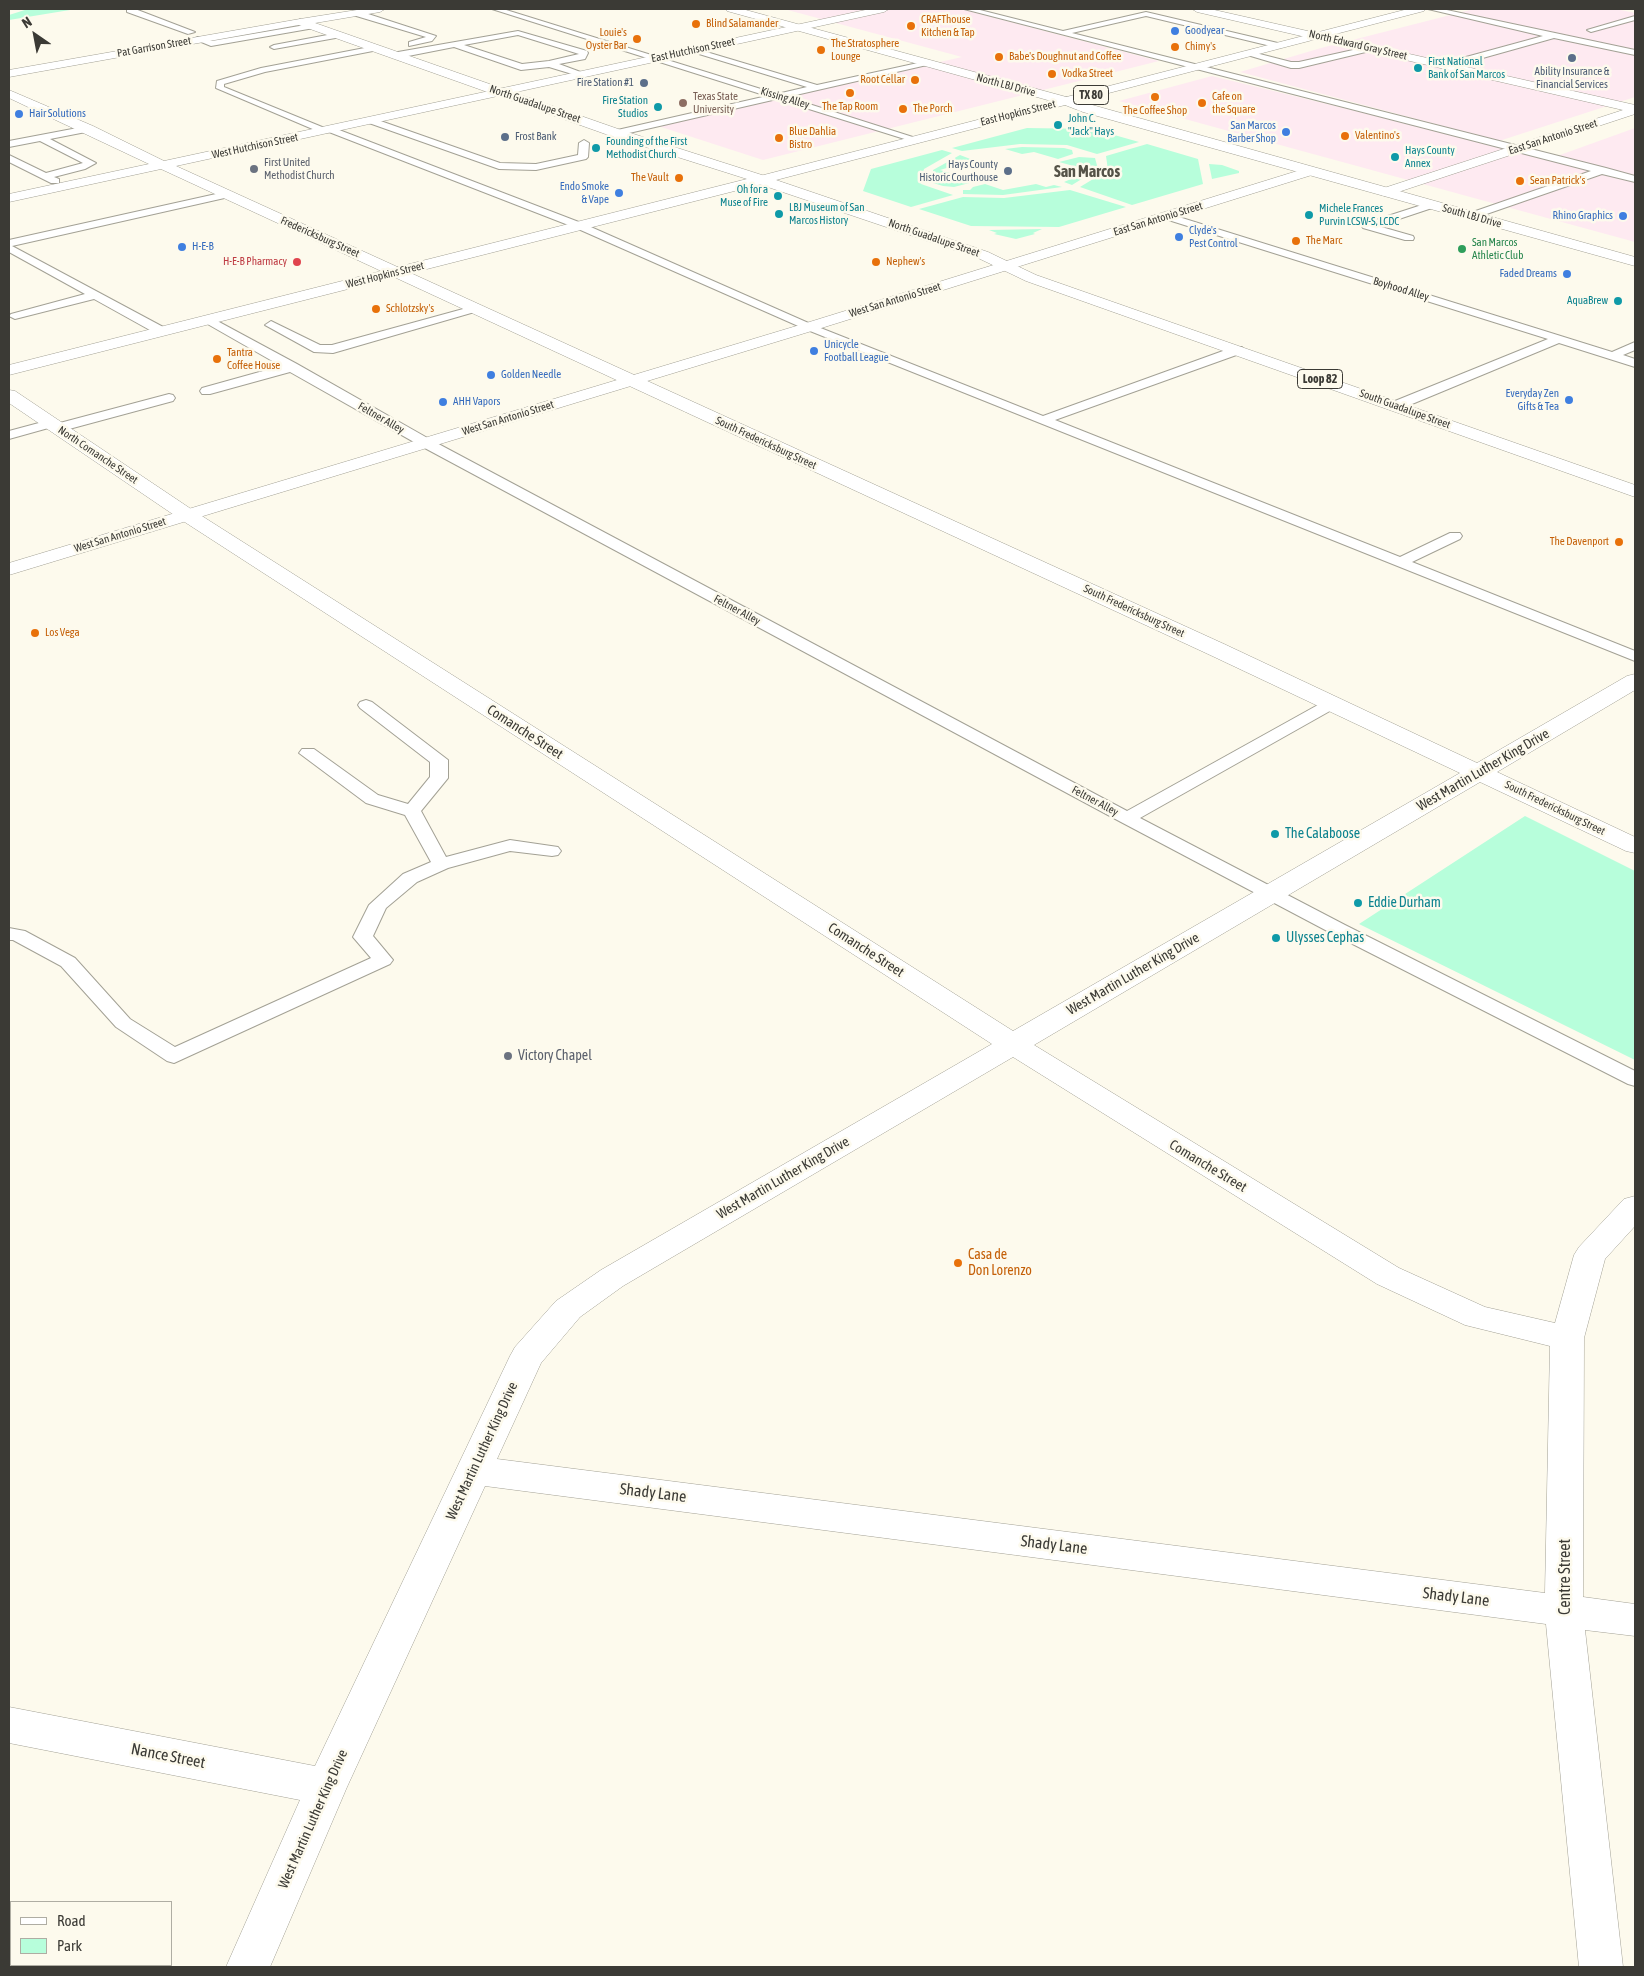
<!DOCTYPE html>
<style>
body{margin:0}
#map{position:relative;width:1644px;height:1976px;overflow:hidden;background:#fdfaed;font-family:"Asap Condensed",sans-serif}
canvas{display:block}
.frame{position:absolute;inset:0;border:10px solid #3b3a35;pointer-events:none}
.legend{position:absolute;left:10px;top:1901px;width:162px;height:65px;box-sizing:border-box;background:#fdfaed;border:1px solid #afada3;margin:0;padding:6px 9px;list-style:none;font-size:15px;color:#3b3a35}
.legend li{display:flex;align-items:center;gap:10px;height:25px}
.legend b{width:25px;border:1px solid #afada3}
.north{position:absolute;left:10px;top:10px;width:50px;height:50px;-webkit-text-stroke:4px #fdfaed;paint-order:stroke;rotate:327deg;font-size:14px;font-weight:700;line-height:20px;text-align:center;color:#3b3a35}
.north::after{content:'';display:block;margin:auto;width:18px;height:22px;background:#3b3a35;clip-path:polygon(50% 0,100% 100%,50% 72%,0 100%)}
</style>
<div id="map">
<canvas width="1644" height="1976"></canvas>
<div class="frame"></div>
<ul class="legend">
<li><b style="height:6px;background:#fff"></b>Road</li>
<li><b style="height:14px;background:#b7fedb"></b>Park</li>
</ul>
<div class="north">N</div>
</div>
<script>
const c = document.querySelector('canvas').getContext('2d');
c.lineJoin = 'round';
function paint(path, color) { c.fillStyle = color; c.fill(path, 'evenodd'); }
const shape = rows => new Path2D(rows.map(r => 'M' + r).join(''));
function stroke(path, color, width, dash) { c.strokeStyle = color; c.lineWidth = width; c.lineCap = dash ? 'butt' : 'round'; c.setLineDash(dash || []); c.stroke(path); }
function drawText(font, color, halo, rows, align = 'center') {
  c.font = font + ' "Asap Condensed",sans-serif'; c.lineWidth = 5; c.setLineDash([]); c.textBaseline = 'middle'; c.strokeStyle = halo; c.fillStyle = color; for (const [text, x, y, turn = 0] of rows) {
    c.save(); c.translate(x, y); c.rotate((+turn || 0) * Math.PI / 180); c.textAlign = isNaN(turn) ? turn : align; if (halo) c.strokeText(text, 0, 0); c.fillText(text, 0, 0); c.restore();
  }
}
const commercial = shape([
 [784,9,961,9,1159,61,763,160,658,126,962,57],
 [1474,9,1616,9,1635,13,1635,97,1499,141,1240,72,1321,48],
 [1212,76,1368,114,1546,160,1635,128,1635,242,1119,101]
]);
const green = shape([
 [28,9,76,9,9,20,9,15],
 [1027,128,1093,129,1139,142,1097,154,1067,145,1020,144,962,151,952,148],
 [1147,144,1198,159,1203,184,1132,205,1080,187,1108,170,1106,156],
 [1022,147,1064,148,1072,150,1073,154,1058,159,1034,152,1022,154,1005,149],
 [942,150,952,153,924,169,921,184,953,195,911,207,863,191,871,169],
 [960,155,973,160,940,170,977,181,954,187,943,186,933,183,933,170],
 [1079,157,1095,158,1098,169,1072,185,1064,182,1071,179,1062,176,1081,168,1059,162],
 [1209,164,1222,165,1239,171,1239,173,1212,179],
 [985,184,1003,190,1036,184,1046,187,1054,185,1062,187,1003,195,963,194,963,190,970,190,973,187],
 [1070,190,1126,207,1059,227,971,226,919,209,963,197,1004,198],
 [1042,229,1033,233,1035,234,1016,239,994,234,997,233,989,230],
 [1525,816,1635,871,1635,1060,1359,924]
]);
const lane = shape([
 [127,9,135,9,195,32,188,34,127,12,127,9],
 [492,9,503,9,777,94,807,87,686,50,693,48,817,85,927,61,927,65,787,97,919,139,914,142,911,141,777,99,616,136,613,135,613,131,767,96,492,9],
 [964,9,976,9,1063,31,1146,12,1282,44,1283,46,1279,48,1146,16,1072,33,1606,168,1635,176,1635,182,1602,174,1475,218,1467,218,1466,216,1467,214,1591,171,964,9],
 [1428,9,1442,9,1635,50,1635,55,1554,38,1447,68,1444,67,1444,63,1543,36,1428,9],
 [353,11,359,11,436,36,432,41,409,46,409,42,426,37,353,15,353,11],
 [1635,16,1635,20,1591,32,1587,30,1635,16],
 [311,24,315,26,314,28,211,46,194,39,198,37,212,41,311,24],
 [518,31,587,51,588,53,585,59,559,64,586,74,582,77,549,67,521,70,454,47,398,58,394,55,398,52,518,31],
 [518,35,579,54,549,61,522,64,464,45,518,35],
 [338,33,342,35,341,37,274,49,270,47,274,45,338,33],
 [375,46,378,46,378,50,265,72,224,84,224,87,327,129,334,128,584,224,813,325,1043,416,1234,347,1242,347,1244,350,1242,353,1055,420,1400,557,1450,533,1460,533,1462,536,1460,539,1412,562,1635,651,1635,661,805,329,576,228,329,132,322,133,216,88,217,81,261,68,375,46],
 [1371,46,1374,46,1374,50,1299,68,1291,68,1244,54,1248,51,1291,62,1299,62,1371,46],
 [372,118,500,163,536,164,578,155,579,143,584,140,589,143,588,157,586,159,536,170,499,169,369,123,369,119,372,118],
 [88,126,93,129,91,131,50,139,96,163,85,169,54,177,59,179,59,183,51,183,9,162,9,155,46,173,83,163,40,141,9,147,9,141,88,126],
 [225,192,229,193,229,197,12,246,165,328,167,331,165,334,157,334,94,299,15,319,9,316,11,314,85,294,9,252,9,240,225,192],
 [1431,202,1436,205,1435,207,1378,226,1413,236,1414,238,1413,240,1405,240,1363,228,1362,226,1363,224,1431,202],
 [1166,213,1612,352,1635,342,1635,350,1623,355,1635,359,1635,367,1559,343,1400,409,1390,409,1389,406,1390,403,1548,339,1162,218,1161,216,1162,214,1166,213],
 [474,306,480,309,478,311,333,353,314,352,265,325,271,321,275,323,320,345,332,345,474,306],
 [208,316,297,364,431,440,1127,811,1325,701,1337,701,1339,704,1337,707,1140,818,1345,925,1635,1071,1635,1086,1628,1084,1331,933,1121,822,421,446,290,372,210,394,202,394,200,391,202,388,281,366,204,322,202,320,204,318,208,316],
 [169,394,173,395,175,398,173,401,58,432,53,431,52,427,9,439,9,431,50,420,55,421,56,424,169,394],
 [366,700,372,702,448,760,448,778,421,811,446,857,510,840,558,847,561,851,558,855,552,856,510,851,448,868,417,882,386,908,373,936,393,960,390,964,174,1063,167,1061,116,1027,61,966,13,940,9,940,9,928,25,931,75,958,130,1019,175,1047,371,958,353,937,369,905,403,874,431,862,405,815,366,803,299,753,302,749,314,749,378,795,408,804,430,777,430,762,360,708,358,705,360,702,366,700]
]);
const street = shape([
 [870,9,889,9,884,12,176,166,1224,644,1477,763,1627,676,1635,674,1635,690,1497,772,1635,837,1635,853,1626,851,1480,782,1034,1045,1399,1268,1485,1307,1555,1323,1574,1255,1579,1247,1624,1199,1635,1196,1635,1226,1605,1259,1584,1338,1583,1597,1635,1604,1635,1636,1585,1630,1623,1967,1579,1967,1546,1624,485,1486,347,1787,270,1967,226,1967,300,1800,9,1743,9,1707,315,1766,510,1356,515,1347,556,1301,601,1270,992,1044,180,519,9,403,9,390,15,391,194,511,1013,1031,1460,773,1208,654,161,169,9,202,9,194,149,164,9,98,9,90,93,126,164,161,870,9],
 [1013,1057,1377,1284,1465,1325,1550,1346,1545,1593,497,1459,541,1363,580,1317,623,1286,1013,1057],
 [1192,9,1210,9,1635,105,1635,114,1386,196,1381,195,1379,192,1381,189,1623,110,1197,12,1192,9],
 [300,19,305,22,304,24,9,77,9,70,300,19]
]);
const secondary = shape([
 [363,9,385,9,380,12,315,23,621,130,765,176,768,180,766,183,9,375,9,365,747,179,611,136,296,24,295,22,300,19,363,9],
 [726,9,742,9,1070,98,1072,101,1066,105,1062,104,727,11,726,9],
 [1310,167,1317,171,1315,174,815,330,9,575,9,563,803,324,1310,167]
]);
const primary = shape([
 [1408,9,1425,9,1424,11,1078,101,1635,257,1635,266,1083,112,1065,105,776,180,988,252,1036,275,1635,485,1635,497,1026,281,978,258,756,183,754,180,756,177,1408,9]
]);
const markers = [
 [696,24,5,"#e8710a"],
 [911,26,5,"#e8710a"],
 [1175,31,5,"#3f7fe0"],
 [637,39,5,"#e8710a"],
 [1175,47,5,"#e8710a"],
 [821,50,5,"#e8710a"],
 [999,57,5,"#e8710a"],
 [1572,58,5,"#5c6f8a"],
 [1418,68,5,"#0f9aa8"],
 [1052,74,5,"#e8710a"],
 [915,80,5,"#e8710a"],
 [644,83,5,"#5c6f8a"],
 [850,93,5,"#e8710a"],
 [1155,97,5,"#e8710a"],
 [683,103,5,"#8d6e63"],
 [1202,103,5,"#e8710a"],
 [658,107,5,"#0f9aa8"],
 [903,109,5,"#e8710a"],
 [19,114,5,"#3f7fe0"],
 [1058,125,5,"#0f9aa8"],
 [1286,132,5,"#3f7fe0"],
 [1345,136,5,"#e8710a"],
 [505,137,5,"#5c6f8a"],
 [779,138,5,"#e8710a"],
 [596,148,5,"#0f9aa8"],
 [1395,157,5,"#0f9aa8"],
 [254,169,5,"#6b7280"],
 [1008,171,5,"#5c6f8a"],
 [679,178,5,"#e8710a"],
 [1520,181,5,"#e8710a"],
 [619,193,5,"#3f7fe0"],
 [778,196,5,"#0f9aa8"],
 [779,214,5,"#0f9aa8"],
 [1309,215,5,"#0f9aa8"],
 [1623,216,5,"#3f7fe0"],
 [1179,237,5,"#3f7fe0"],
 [1296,241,5,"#e8710a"],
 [182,247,5,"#3f7fe0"],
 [1462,249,5,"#2e9e5b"],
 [297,262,5,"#e0444e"],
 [876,262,5,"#e8710a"],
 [1567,274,5,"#3f7fe0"],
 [1618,301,5,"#0f9aa8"],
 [376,309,5,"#e8710a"],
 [814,351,5,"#3f7fe0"],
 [217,359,5,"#e8710a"],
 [491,375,5,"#3f7fe0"],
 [1569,400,5,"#3f7fe0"],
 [443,402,5,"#3f7fe0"],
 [1619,542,5,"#e8710a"],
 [35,633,5,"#e8710a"],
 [1275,834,5,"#0f9aa8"],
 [1358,903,5,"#0f9aa8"],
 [1276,938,5,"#0f9aa8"],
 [508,1056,5,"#6b7280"],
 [958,1263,5,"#e8710a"]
];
const farFoodnames = [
 ["CRAFThouse",921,20],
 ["Kitchen & Tap",921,33],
 ["Blind Salamander",706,24],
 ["Louie's",627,33,"right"],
 ["Oyster Bar",627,46,"right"],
 ["The Stratosphere",831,44],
 ["Lounge",831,57],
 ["Chimy's",1185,47],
 ["Babe's Doughnut and Coffee",1009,57],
 ["Vodka Street",1062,74],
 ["Root Cellar",905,80,"right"],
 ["Cafe on",1212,97],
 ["the Square",1212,110],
 ["The Tap Room",850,107,"center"],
 ["The Porch",913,109],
 ["The Coffee Shop",1155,111,"center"],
 ["Blue Dahlia",789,132],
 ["Bistro",789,145],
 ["Valentino's",1355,136],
 ["The Vault",669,178,"right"],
 ["Sean Patrick's",1530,181],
 ["The Marc",1306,241],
 ["Nephew's",886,262],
 ["Schlotzsky's",386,309],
 ["Tantra",227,353],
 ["Coffee House",227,366],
 ["The Davenport",1609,542,"right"],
 ["Los Vega",45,633]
];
const farShopnames = [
 ["Goodyear",1185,31],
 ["Hair Solutions",29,114],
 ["San Marcos",1276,126,"right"],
 ["Barber Shop",1276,139,"right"],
 ["Endo Smoke",609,187,"right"],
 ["& Vape",609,200,"right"],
 ["Rhino Graphics",1613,216,"right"],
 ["Clyde's",1189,231],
 ["Pest Control",1189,244],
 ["H-E-B",192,247],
 ["Faded Dreams",1557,274,"right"],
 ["Unicycle",824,345],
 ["Football League",824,358],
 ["Golden Needle",501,375],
 ["Everyday Zen",1559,394,"right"],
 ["Gifts & Tea",1559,407,"right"],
 ["AHH Vapors",453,402]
];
const farStreetnames = [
 ["North Edward Gray Street",1358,45,13],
 ["Pat Garrison Street",154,47,-10],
 ["East Hutchison Street",693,50,-12],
 ["North LBJ Drive",1006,85,15],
 ["Kissing Alley",785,98,17],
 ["North Guadalupe Street",535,104,19],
 ["East Hopkins Street",1018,113,-14],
 ["East San Antonio Street",1553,137,-18],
 ["West Hutchison Street",255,146,-12],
 ["South LBJ Drive",1472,216,16],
 ["East San Antonio Street",1158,219,-17],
 ["Fredericksburg Street",320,237,24],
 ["North Guadalupe Street",934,238,19],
 ["West Hopkins Street",385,275,-14],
 ["Boyhood Alley",1401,289,17],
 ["West San Antonio Street",895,300,-17],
 ["South Guadalupe Street",1405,409,20],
 ["Feltner Alley",381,418,30],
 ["West San Antonio Street",508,418,-17],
 ["South Fredericksburg Street",766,443,25],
 ["North Comanche Street",98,455,34],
 ["West San Antonio Street",120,535,-17],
 ["Feltner Alley",737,610,28],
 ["South Fredericksburg Street",1134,611,25],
 ["Feltner Alley",1095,801,28],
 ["South Fredericksburg Street",1555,808,26]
];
const farCulturenames = [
 ["First National",1428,62],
 ["Bank of San Marcos",1428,75],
 ["Fire Station",648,101,"right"],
 ["Studios",648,114,"right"],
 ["John C.",1068,119],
 ["\"Jack\" Hays",1068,132],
 ["Founding of the First",606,142],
 ["Methodist Church",606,155],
 ["Hays County",1405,151],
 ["Annex",1405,164],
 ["Oh for a",768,190,"right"],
 ["Muse of Fire",768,203,"right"],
 ["LBJ Museum of San",789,208],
 ["Marcos History",789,221],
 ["Michele Frances",1319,209],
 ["Purvin LCSW-S, LCDC",1319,222],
 ["AquaBrew",1608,301,"right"]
];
const farServicenames = [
 ["Ability Insurance &",1572,72,"center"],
 ["Financial Services",1572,85,"center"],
 ["Fire Station #1",634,83],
 ["Frost Bank",515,137,"left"],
 ["Hays County",998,165],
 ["Historic Courthouse",998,178]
];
const farEducationnames = [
 ["Texas State",693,97],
 ["University",693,110]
];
const farWorshipnames = [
 ["First United",264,163],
 ["Methodist Church",264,176]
];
const farLeisurenames = [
 ["San Marcos",1472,243],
 ["Athletic Club",1472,256]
];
const farHealthnames = [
 ["H-E-B Pharmacy",287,262]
];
const shields = [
 [1091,95,35],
 [1320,379,45]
];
const shieldNames = [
 ["TX 80",1091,95],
 ["Loop 82",1320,379]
];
const streetNames = [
 ["Comanche Street",525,732,33],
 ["West Martin Luther King Drive",1483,770,-30],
 ["Comanche Street",866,950,33],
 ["West Martin Luther King Drive",1133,974,-30],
 ["Comanche Street",1208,1166,31],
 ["West Martin Luther King Drive",783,1178,-30],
 ["West Martin Luther King Drive",482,1451,-65],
 ["West Martin Luther King Drive",313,1819,-66]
];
const cultureNames = [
 ["The Calaboose",1285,834],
 ["Eddie Durham",1368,903],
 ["Ulysses Cephas",1286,938]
];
const worshipNames = [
 ["Victory Chapel",518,1056]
];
const foodNames = [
 ["Casa de",968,1255],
 ["Don Lorenzo",968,1271]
];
const farDistrictnames = [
 ["San Marcos",1087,172]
];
const nearStreetnames = [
 ["Shady Lane",653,1493,7],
 ["Shady Lane",1054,1545,7],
 ["Centre Street",1565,1577,-90],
 ["Shady Lane",1456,1597,7],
 ["Nance Street",168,1756,11]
];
paint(commercial, '#feeaf1');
paint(green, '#b7fedb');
stroke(lane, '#a3a195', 2);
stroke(street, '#a3a195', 1);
stroke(secondary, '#a3a195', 1);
stroke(primary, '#a3a195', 1);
paint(lane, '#fff');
paint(street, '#fff');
paint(secondary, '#fff');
paint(primary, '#fff');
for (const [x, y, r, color] of markers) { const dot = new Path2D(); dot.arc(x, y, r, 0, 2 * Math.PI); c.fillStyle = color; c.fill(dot); stroke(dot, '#fdfaed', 2); }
drawText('11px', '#c56008', '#fdfaed', farFoodnames, 'left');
drawText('11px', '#366cbe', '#fdfaed', farShopnames, 'left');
drawText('11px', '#3b3a35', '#fdfaed', farStreetnames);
drawText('11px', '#0d838f', '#fdfaed', farCulturenames, 'left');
drawText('11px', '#4e5e75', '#fdfaed', farServicenames, 'right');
drawText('11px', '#785e54', '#fdfaed', farEducationnames, 'left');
drawText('11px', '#5b616d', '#fdfaed', farWorshipnames, 'left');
drawText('11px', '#27864d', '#fdfaed', farLeisurenames, 'left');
drawText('11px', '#be3a42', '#fdfaed', farHealthnames, 'right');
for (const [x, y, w] of shields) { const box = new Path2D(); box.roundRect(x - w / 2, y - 9.5, w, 19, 4); c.fillStyle = '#fdfaed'; c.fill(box); stroke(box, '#3b3a35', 1); }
drawText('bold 12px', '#3b3a35', null, shieldNames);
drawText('14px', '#3b3a35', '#fdfaed', streetNames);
drawText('14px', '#0d838f', '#fdfaed', cultureNames, 'left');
drawText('14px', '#5b616d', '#fdfaed', worshipNames, 'left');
drawText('14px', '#c56008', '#fdfaed', foodNames, 'left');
drawText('bold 16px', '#545247', '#fdfaed', farDistrictnames);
drawText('16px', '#3b3a35', '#fdfaed', nearStreetnames);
</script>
